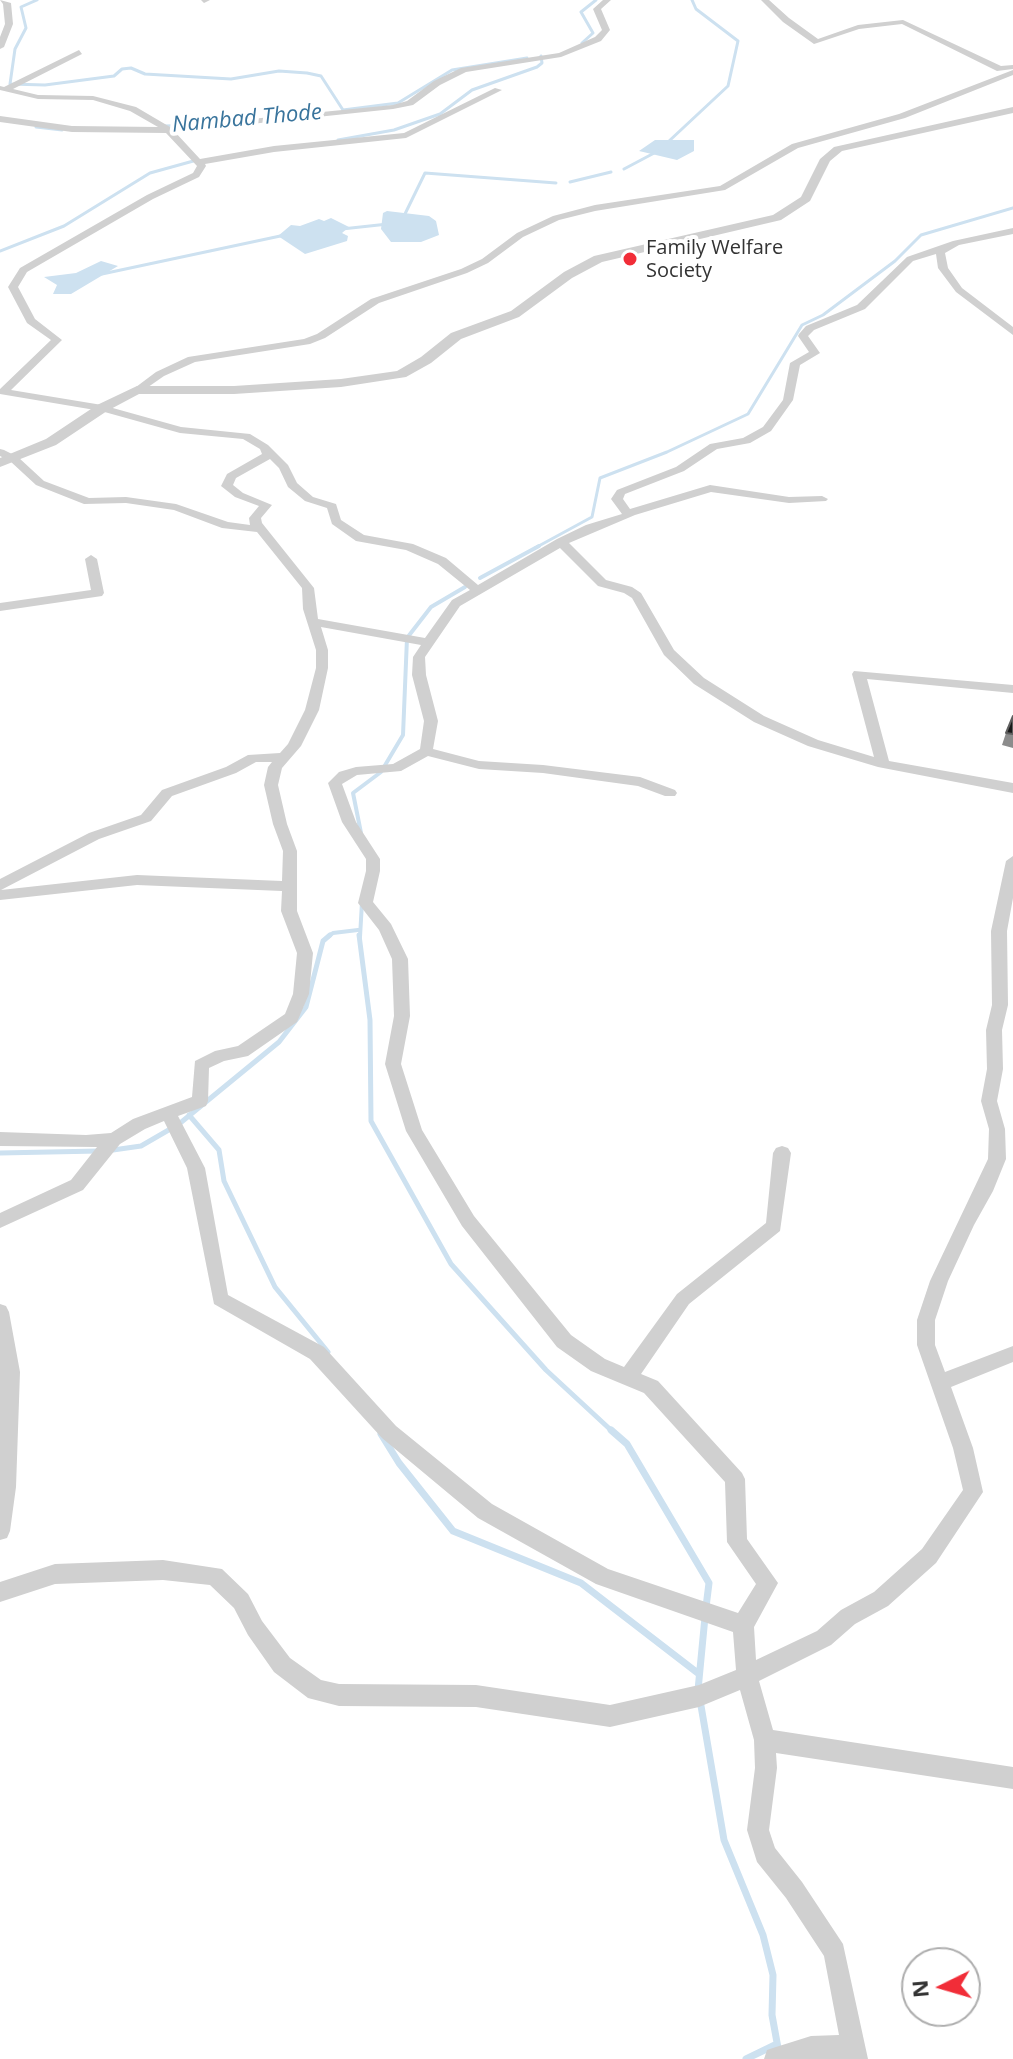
<!DOCTYPE html>
<style>
body{margin:0}
#map{position:relative;width:1013px;height:2059px;overflow:hidden;background:#fff;font-family:"Open Sans",sans-serif}
canvas{display:block}
.north{position:absolute;left:901px;top:1947px;width:80px;height:80px;box-sizing:border-box;background:#fff;border:2px solid #adadad;border-radius:50%;rotate:265deg;font-size:22px;font-weight:700;line-height:32px;text-align:center;color:#333}
.north::after{content:'';display:block;margin:auto;width:28px;height:36px;background:#f12d38;clip-path:polygon(50% 0,100% 100%,50% 72%,0 100%)}
</style>
<div id="map">
<canvas width="1013" height="2059"></canvas>
<div class="north">N</div>
</div>
<script>
const c = document.querySelector('canvas').getContext('2d');
c.lineJoin = 'round';
function paint(path, color) { c.fillStyle = color; c.fill(path, 'evenodd'); }
const shape = rows => new Path2D(rows.map(r => 'M' + r).join(''));
function stroke(path, color, width, dash) { c.strokeStyle = color; c.lineWidth = width; c.lineCap = dash ? 'butt' : 'round'; c.setLineDash(dash || []); c.stroke(path); }
function drawText(font, color, halo, rows, align = 'center') {
  c.font = font + ' "Open Sans",sans-serif'; c.lineWidth = 8; c.setLineDash([]); c.textBaseline = 'middle'; c.strokeStyle = halo; c.fillStyle = color; for (const [text, x, y, turn = 0] of rows) {
    c.save(); c.translate(x, y); c.rotate((+turn || 0) * Math.PI / 180); c.textAlign = isNaN(turn) ? turn : align; if (halo) c.strokeText(text, 0, 0); c.fillText(text, 0, 0); c.restore();
  }
}
const water = shape([
 [655,140,694,140,694,151,677,160,639,151],
 [387,211,429,216,436,221,439,235,421,242,391,242,381,229,383,213],
 [331,218,349,227,342,233,348,236,347,241,305,254,278,236,291,225,300,226,319,219,324,221],
 [101,261,118,266,71,294,53,294,57,285,44,277,76,273]
]);
const streamFar3 = shape([
 [37,0,21,7,26,28,15,49,10,84,45,85,114,76,122,69,131,68,145,74,231,79,279,71,307,73,321,76,343,110,398,103,452,70,527,58],
 [582,43,593,33,581,12,596,0],
 [164,126,198,125],
 [36,127,62,130],
 [338,140,394,130,440,114,472,90,537,67,542,63,541,56],
 [668,142,728,86,738,41,696,9,692,0],
 [624,169,658,151],
 [570,182,611,172],
 [403,218,425,173,556,183],
 [342,229,388,224],
 [0,251,64,226,150,173,197,160],
 [102,274,285,235],
 [535,548,592,517,600,478,667,452,748,414,802,325,823,315,895,261,921,235,1013,208]
]);
const streamFar2 = shape([
 [480,578,539,546],
 [361,833,353,793,381,772,403,735,407,638,431,607,465,587],
 [328,937,333,933,358,930],
 [360,937,362,902]
]);
const streamFar1 = shape([
 [359,935,370,1020,371,1121,451,1264,546,1370,613,1432],
 [189,1115,219,1150,224,1181,275,1287,328,1352],
 [113,1150,141,1146,179,1124,279,1042,306,1007,323,941,330,935],
 [0,1153,99,1151]
]);
const stream = shape([
 [611,1430,627,1444,709,1583,706,1607],
 [381,1434,399,1463,453,1531,581,1583,699,1674],
 [698,1690,705,1617],
 [700,1700,724,1840,763,1935,773,1975,772,2015,780,2059],
 [746,2059,777,2044]
]);
const minor = shape([
 [0,0,11,3,13,24,4,47,0,49,0,37,5,24,3,4,0,0],
 [201,0,210,0,204,3,201,0],
 [603,0,611,0,601,9,610,30,601,41,561,57,466,72,440,85,413,105,393,109,175,132,200,159,274,146,404,133,495,88,502,90,406,138,274,152,205,164,206,166,199,177,153,199,27,272,18,287,35,319,62,340,11,390,102,405,181,427,250,434,268,445,288,465,297,483,313,497,336,504,341,520,364,535,413,544,446,558,478,585,557,539,586,525,622,514,611,499,617,490,676,467,710,444,743,438,763,427,783,400,790,363,809,352,798,336,799,334,806,326,857,305,907,257,953,241,1013,228,1013,234,959,245,945,253,948,268,962,288,1013,327,1013,335,956,292,938,268,936,254,913,261,865,309,814,330,808,336,820,353,800,365,793,400,771,431,750,443,717,449,684,471,625,494,623,499,630,509,710,485,789,497,822,496,828,499,826,501,789,503,711,492,635,515,569,543,606,580,632,587,641,593,674,650,704,678,764,716,818,740,874,757,852,674,854,671,1013,685,1013,693,867,679,889,761,1013,783,1013,793,878,767,808,746,754,722,694,684,664,655,632,598,624,593,598,586,560,548,460,606,425,657,426,675,438,721,433,749,479,761,543,765,640,777,675,790,677,793,675,796,665,796,638,786,543,773,479,769,428,756,401,771,357,775,342,784,356,822,380,859,380,871,373,902,391,924,408,959,410,1016,401,1064,422,1130,474,1216,571,1335,605,1359,624,1367,677,1294,766,1223,773,1153,776,1148,782,1146,788,1148,791,1153,780,1231,689,1304,641,1374,658,1381,742,1473,745,1479,747,1539,778,1583,754,1627,756,1660,817,1631,841,1610,874,1592,922,1549,963,1490,953,1448,917,1345,917,1320,930,1281,988,1159,989,1129,981,1101,987,1069,986,1030,992,1005,991,931,1006,861,1013,856,1013,898,1007,931,1008,1005,1002,1030,1003,1069,997,1101,1005,1129,1006,1159,993,1191,974,1225,948,1281,935,1320,935,1345,945,1372,1013,1346,1013,1362,951,1387,973,1448,983,1492,936,1563,888,1606,855,1624,831,1645,759,1681,773,1730,1013,1767,1013,1789,776,1753,777,1768,769,1830,775,1848,802,1882,843,1944,868,2059,764,2059,767,2050,776,2047,811,2036,839,2035,824,1956,786,1898,757,1862,747,1830,755,1768,754,1740,740,1690,699,1707,610,1727,476,1707,339,1706,308,1698,274,1672,248,1635,234,1608,210,1585,163,1580,55,1584,0,1602,0,1582,55,1564,163,1560,222,1569,248,1594,262,1621,290,1658,321,1680,339,1684,476,1685,610,1705,699,1685,736,1670,733,1632,596,1584,478,1518,382,1438,310,1359,214,1304,187,1168,164,1121,145,1129,120,1144,83,1190,0,1228,0,1213,71,1180,97,1147,0,1146,0,1132,86,1135,111,1133,133,1119,192,1097,195,1061,215,1051,238,1046,285,1014,293,994,297,953,281,911,282,891,137,885,0,900,0,879,89,833,141,815,162,790,226,767,248,755,280,753,288,744,305,710,316,668,316,650,303,609,302,588,257,532,222,528,174,510,126,503,84,504,36,485,10,461,0,456,0,449,4,450,18,457,44,481,89,498,126,497,176,504,228,522,250,525,249,518,259,506,235,497,221,486,227,474,262,454,260,449,243,439,180,433,101,411,0,394,0,389,51,340,27,323,8,287,20,268,147,195,193,173,197,166,166,133,72,132,0,122,0,116,72,126,158,127,130,111,93,100,38,99,0,90,0,86,4,87,79,50,82,54,13,89,38,95,93,96,136,107,170,127,393,105,407,101,434,81,461,68,559,53,595,37,602,30,593,9,603,0],
 [270,459,279,468,288,487,305,501,327,508,332,524,356,541,406,550,438,564,470,590,452,600,425,638,318,619,314,588,262,523,261,518,272,505,243,493,233,485,236,478,270,459],
 [321,627,421,645,413,657,412,675,424,721,420,749,393,764,356,767,339,772,328,783,342,822,366,859,366,871,358,903,379,930,392,959,394,1016,385,1064,406,1131,462,1226,557,1347,591,1371,644,1393,725,1482,727,1542,756,1584,738,1613,608,1569,492,1504,396,1426,324,1347,228,1295,205,1168,178,1116,206,1106,208,1101,209,1068,224,1061,248,1056,297,1022,309,994,313,953,297,911,297,851,287,824,278,785,282,768,301,746,319,710,328,668,328,650,321,627],
 [256,762,272,762,268,767,264,785,273,824,283,851,282,881,137,875,1,890,99,839,151,821,172,796,236,773,256,762],
 [761,0,769,0,789,18,818,39,858,25,903,20,1001,66,1013,65,1013,69,997,71,902,24,859,29,814,44,783,22,761,0],
 [1013,70,1013,75,905,118,798,148,725,190,595,211,559,220,523,237,488,263,467,273,379,303,325,338,310,344,195,362,164,376,141,392,132,390,156,372,188,357,304,339,317,334,371,299,461,269,482,259,517,233,553,216,595,205,720,186,792,144,899,114,1013,70],
 [91,555,97,559,104,593,102,596,0,611,0,603,91,590,85,559,91,555],
 [0,1304,6,1306,9,1312,20,1372,16,1487,10,1531,7,1538,0,1540,0,1304]
]);
const tertiary = shape([
 [1013,107,1013,113,842,151,830,161,810,201,781,220,602,262,572,278,519,317,461,339,431,363,406,377,341,387,234,394,139,394,107,411,56,445,0,467,0,458,46,439,97,405,137,386,234,386,341,379,397,371,421,357,451,333,511,311,564,272,594,256,773,215,801,197,820,159,834,147,1013,107]
]);
const wall = shape([
 [1013,716,1013,748,1002,745,1006,733]
]);
const building = shape([
 [1013,716,1013,734,1006,733,1013,716]
]);
const markers = [
 [630,259,8,"#f12d38"]
];
const farPoinames = [
 ["Family Welfare",646,248],
 ["Society",646,271]
];
const farWaternames = [
 ["Nambad Thode",247,119,-5]
];
paint(water, '#cde1f0');
stroke(streamFar3, '#cde1f0', 3);
stroke(streamFar2, '#cde1f0', 4);
stroke(streamFar1, '#cde1f0', 5);
stroke(stream, '#cde1f0', 7);
paint(minor, '#d0d0d0');
paint(tertiary, '#d0d0d0');
paint(wall, '#8c8c8c');
paint(building, '#1a1a1a');
stroke(building, '#5f5f5f', 2);
for (const [x, y, r, color] of markers) { const dot = new Path2D(); dot.arc(x, y, r, 0, 2 * Math.PI); c.fillStyle = color; c.fill(dot); stroke(dot, '#fff', 3); }
drawText('20px', '#333', '#fff', farPoinames, 'left');
drawText('italic 22px', '#39749c', '#fff', farWaternames);
</script>
